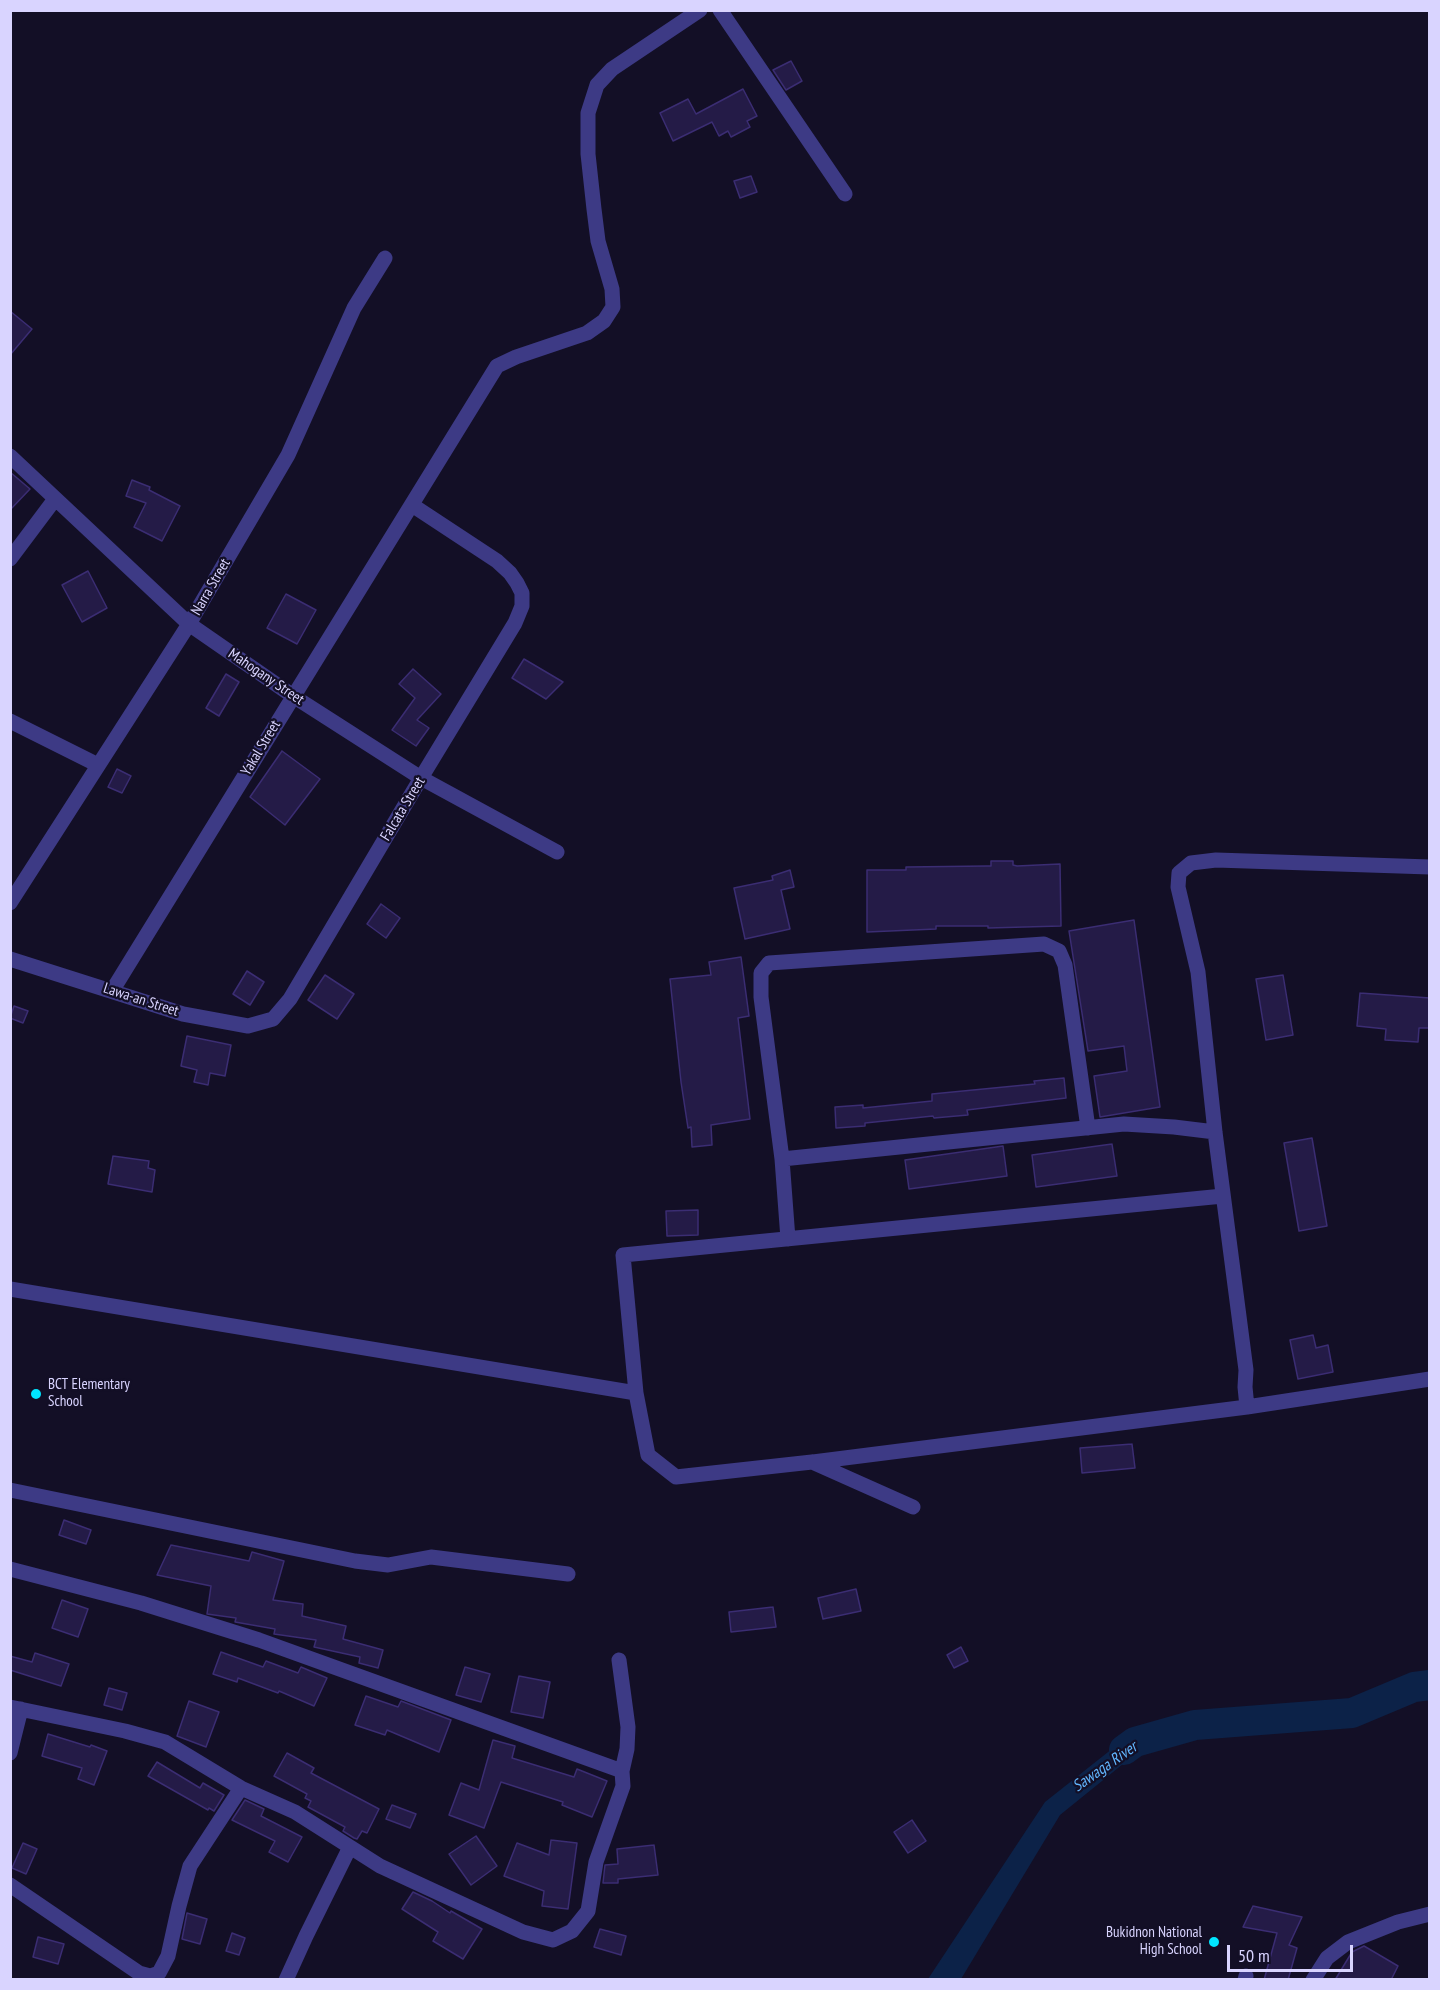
<!DOCTYPE html>
<style>
body{margin:0}
#map{position:relative;width:1440px;height:1990px;overflow:hidden;background:#130f26;font-family:"PT Sans Narrow",sans-serif}
canvas{display:block}
.frame{position:absolute;inset:0;border:12px solid #d9d4ff;pointer-events:none}
.scale{position:absolute;left:1227px;top:1945px;width:126px;height:27px;box-sizing:border-box;border:3px solid #d9d4ff;border-top:0;padding-left:8px;font-size:18px;line-height:21px;white-space:nowrap;color:#d9d4ff;-webkit-text-stroke:4px #130f26;paint-order:stroke}
</style>
<div id="map">
<canvas width="1440" height="1990"></canvas>
<div class="frame"></div>
<div class="scale">50 m</div>
</div>
<script>
const c = document.querySelector('canvas').getContext('2d');
c.lineJoin = 'round';
function paint(path, color) { c.fillStyle = color; c.fill(path, 'evenodd'); }
const shape = rows => new Path2D(rows.map(r => 'M' + r).join(''));
function stroke(path, color, width, dash) { c.strokeStyle = color; c.lineWidth = width; c.lineCap = dash ? 'butt' : 'round'; c.setLineDash(dash || []); c.stroke(path); }
function drawText(font, color, halo, rows, align = 'center') {
  c.font = font + ' "PT Sans Narrow",sans-serif'; c.lineWidth = 4.5; c.setLineDash([]); c.textBaseline = 'middle'; c.strokeStyle = halo; c.fillStyle = color; for (const [text, x, y, turn = 0] of rows) {
    c.save(); c.translate(x, y); c.rotate((+turn || 0) * Math.PI / 180); c.textAlign = isNaN(turn) ? turn : align; if (halo) c.strokeText(text, 0, 0); c.fillText(text, 0, 0); c.restore();
  }
}
const water = shape([
 [1160,1734,1060,1815,961,1979,928,1979,1045,1802,1122,1741]
]);
const river = shape([
 [1124,1750,1135,1742,1195,1725,1352,1713,1414,1687,1430,1685]
]);
const building = shape([
 [791,61,802,81,786,90,773,70,791,61],
 [743,89,757,116,747,121,750,127,731,137,728,131,719,136,712,122,673,141,660,113,688,99,696,114,743,89],
 [751,176,757,192,740,198,734,181,751,176],
 [10,311,32,329,10,355,10,311],
 [10,472,30,489,10,510,10,472],
 [132,480,150,487,149,490,180,506,162,541,134,527,146,503,126,496,132,480],
 [88,571,107,608,82,622,62,585,88,571],
 [286,594,316,610,297,644,267,628,286,594],
 [524,659,563,682,546,699,512,678,524,659],
 [413,669,441,694,417,720,429,728,416,746,392,730,415,698,399,684,413,669],
 [226,674,239,682,219,716,206,708,226,674],
 [282,751,320,779,285,825,250,797,282,751],
 [117,769,131,776,122,793,108,787,117,769],
 [991,861,1013,861,1013,865,1017,866,1060,864,1061,926,988,928,988,926,936,926,936,929,867,932,867,870,906,870,906,867,987,866,991,866,991,861],
 [790,870,794,887,781,890,790,929,745,939,734,888,773,880,772,876,790,870],
 [381,904,400,918,386,938,367,924,381,904],
 [1134,920,1160,1107,1100,1117,1094,1076,1127,1071,1124,1046,1088,1051,1069,931,1134,920],
 [741,957,749,1016,738,1018,750,1119,711,1125,712,1145,692,1147,691,1127,688,1128,681,1082,670,979,711,975,709,962,741,957],
 [247,971,264,982,250,1005,233,994,247,971],
 [325,975,354,994,337,1019,308,1000,325,975],
 [1283,975,1293,1035,1266,1040,1256,979,1283,975],
 [1360,993,1430,998,1430,1028,1419,1028,1418,1042,1385,1040,1386,1029,1357,1026,1360,993],
 [14,1006,28,1011,23,1023,10,1018,14,1006],
 [187,1036,231,1045,225,1076,210,1073,208,1085,194,1082,197,1070,181,1066,187,1036],
 [1064,1078,1066,1098,967,1110,968,1115,934,1118,933,1116,865,1123,865,1126,836,1128,835,1107,863,1105,863,1108,932,1101,932,1094,1035,1084,1034,1081,1064,1078],
 [1312,1138,1327,1226,1299,1231,1284,1143,1312,1138],
 [1112,1144,1117,1176,1036,1187,1032,1155,1112,1144],
 [1003,1146,1007,1176,909,1189,905,1160,1003,1146],
 [113,1156,149,1161,148,1168,155,1170,152,1192,108,1184,113,1156],
 [698,1210,698,1235,667,1236,666,1211,698,1210],
 [1313,1335,1316,1348,1328,1345,1333,1372,1298,1379,1290,1340,1313,1335],
 [1132,1444,1135,1468,1082,1473,1080,1448,1132,1444],
 [64,1520,91,1530,86,1544,59,1535,64,1520],
 [171,1545,249,1561,252,1552,284,1561,273,1600,303,1604,302,1616,346,1626,343,1639,383,1650,378,1668,359,1663,360,1657,314,1647,316,1640,274,1634,275,1629,235,1622,236,1618,207,1614,211,1586,157,1575,171,1545],
 [856,1589,861,1611,823,1619,818,1598,856,1589],
 [62,1600,88,1609,78,1637,52,1628,62,1600],
 [773,1607,776,1627,731,1632,729,1612,773,1607],
 [961,1647,968,1661,954,1668,947,1655,961,1647],
 [221,1652,263,1667,266,1661,298,1673,301,1667,327,1678,314,1706,279,1691,278,1693,238,1678,237,1682,213,1674,221,1652],
 [35,1653,69,1664,61,1686,10,1670,10,1656,32,1662,35,1653],
 [465,1667,490,1674,481,1702,456,1695,465,1667],
 [519,1676,550,1682,543,1718,511,1712,519,1676],
 [109,1688,127,1693,122,1710,104,1705,109,1688],
 [366,1696,398,1707,401,1701,451,1720,439,1752,387,1730,385,1735,355,1725,366,1696],
 [189,1701,219,1712,206,1747,177,1736,189,1701],
 [48,1734,90,1747,91,1745,107,1751,94,1785,78,1779,82,1768,42,1756,48,1734],
 [493,1740,515,1746,512,1758,574,1777,577,1769,607,1781,592,1817,562,1805,563,1802,501,1782,484,1828,449,1815,461,1783,479,1790,493,1740],
 [287,1753,314,1768,311,1773,379,1809,367,1833,362,1831,357,1839,354,1838,343,1831,345,1827,308,1807,311,1801,305,1798,307,1794,274,1776,287,1753],
 [157,1762,200,1788,203,1783,224,1795,214,1811,209,1808,208,1810,148,1776,157,1762],
 [245,1800,264,1809,261,1816,302,1837,288,1862,269,1852,275,1841,232,1820,245,1800],
 [392,1805,416,1814,410,1828,386,1819,392,1805],
 [912,1820,926,1841,908,1853,894,1832,912,1820],
 [476,1836,497,1866,471,1885,449,1854,476,1836],
 [551,1840,577,1843,568,1909,542,1906,544,1891,504,1876,517,1843,549,1855,551,1840],
 [23,1843,37,1849,26,1874,12,1868,23,1843],
 [654,1845,658,1875,618,1879,618,1883,603,1883,605,1865,618,1864,617,1849,654,1845],
 [413,1892,432,1901,450,1913,451,1911,482,1929,463,1959,433,1941,438,1932,402,1909,413,1892],
 [1253,1906,1302,1917,1289,1945,1297,1948,1288,1980,1264,1980,1277,1933,1243,1927,1253,1906],
 [187,1913,207,1919,200,1944,182,1939,187,1913],
 [600,1929,626,1936,621,1955,594,1947,600,1929],
 [232,1933,245,1938,239,1955,226,1951,232,1933],
 [38,1937,64,1944,58,1964,33,1957,38,1937],
 [1364,1946,1398,1966,1391,1980,1335,1980,1352,1952,1364,1946]
]);
const minor = shape([
 [720,10,845,194],
 [10,456,189,624,293,696,421,778,557,852],
 [10,559,55,499],
 [10,721,98,765],
 [1430,867,1216,860,1191,863,1179,873,1178,887,1198,972,1215,1132,1246,1370,1245,1387,1247,1407,1430,1379],
 [10,903,189,624,288,455,354,308,385,258],
 [10,959,183,1014,248,1026,273,1019,290,999,421,778,515,623,522,606,522,593,517,583,510,573,497,561,412,505],
 [112,991,497,366,516,357,587,333,604,321,613,307,612,289,598,241,594,209,588,154,588,113,597,85,612,69,700,10],
 [782,1159,1124,1124,1174,1127,1215,1132],
 [788,1239,782,1159,761,997,761,973,769,963,1044,944,1059,951,1065,965,1088,1128],
 [10,1289,636,1393],
 [813,1462,1247,1407],
 [10,1490,355,1561,388,1565,431,1557,568,1574],
 [913,1507,812,1462,676,1477,648,1455,636,1393,623,1255,1223,1196],
 [10,1569,141,1603,259,1640,622,1771],
 [10,1707,125,1731,165,1742,241,1788,295,1812,380,1866,523,1932,553,1940,572,1931,588,1911,596,1862,623,1786,622,1771,627,1749,628,1727,619,1660],
 [10,1753,21,1709],
 [10,1885,139,1973,150,1976,159,1973,168,1956,179,1906,190,1866,241,1788],
 [286,1980,306,1936,350,1847],
 [1245,1980,1246,1976],
 [1313,1980,1327,1958,1348,1942,1398,1922,1430,1914]
]);
const markers = [
 [36,1394,6,"#00e5ff"],
 [1214,1942,6,"#00e5ff"]
];
const streetNames = [
 ["Narra Street",211,587,-60],
 ["Mahogany Street",266,677,34],
 ["Yakal Street",261,748,-59],
 ["Falcata Street",403,809,-59],
 ["Lawa-an Street",141,1000,18]
];
const poiNames = [
 ["BCT Elementary",48,1385],
 ["School",48,1402],
 ["Bukidnon National",1202,1933,"right"],
 ["High School",1202,1950,"right"]
];
const waterNames = [
 ["Sawaga River",1105,1767,-35]
];
paint(water, '#0c2248');
stroke(river, '#0c2248', 30);
paint(building, '#241b47');
stroke(building, '#3b2d73', 1.5);
stroke(minor, '#3d3a85', 15);
for (const [x, y, r, color] of markers) { const dot = new Path2D(); dot.arc(x, y, r, 0, 2 * Math.PI); c.fillStyle = color; c.fill(dot); stroke(dot, '#130f26', 2); }
drawText('15px', '#d9d4ff', '#130f26', streetNames);
drawText('15px', '#d9d4ff', '#130f26', poiNames, 'left');
drawText('italic 16px', '#62b6ff', '#130f26', waterNames);
</script>
